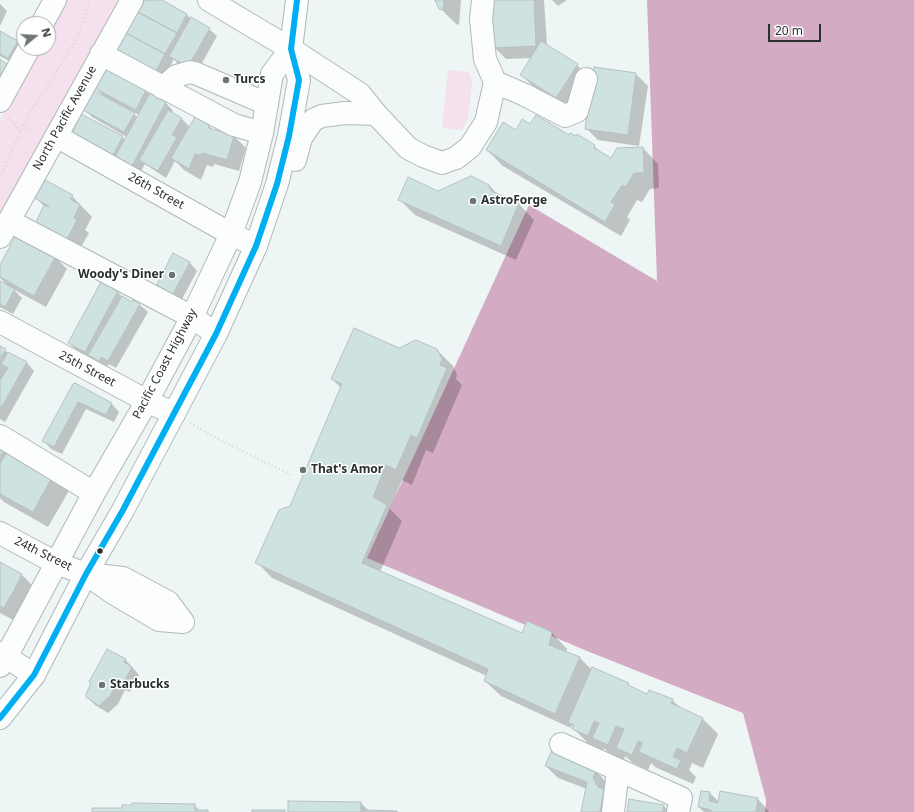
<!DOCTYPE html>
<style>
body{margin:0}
#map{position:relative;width:914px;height:812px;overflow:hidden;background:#eef5f5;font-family:"Noto Sans",sans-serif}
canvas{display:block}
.north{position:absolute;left:16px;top:16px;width:40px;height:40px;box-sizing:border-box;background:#fff;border:1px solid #aaacac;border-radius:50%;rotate:72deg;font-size:11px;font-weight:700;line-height:16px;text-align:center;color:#2a2f2f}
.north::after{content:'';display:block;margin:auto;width:14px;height:18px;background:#6f7474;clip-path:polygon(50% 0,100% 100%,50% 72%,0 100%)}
.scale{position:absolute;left:768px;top:24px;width:53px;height:18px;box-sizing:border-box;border:2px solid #2a2f2f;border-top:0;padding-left:5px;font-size:12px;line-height:14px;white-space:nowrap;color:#2a2f2f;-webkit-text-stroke:3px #fff;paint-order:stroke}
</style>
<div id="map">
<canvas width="914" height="812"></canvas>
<div class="north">N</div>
<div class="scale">20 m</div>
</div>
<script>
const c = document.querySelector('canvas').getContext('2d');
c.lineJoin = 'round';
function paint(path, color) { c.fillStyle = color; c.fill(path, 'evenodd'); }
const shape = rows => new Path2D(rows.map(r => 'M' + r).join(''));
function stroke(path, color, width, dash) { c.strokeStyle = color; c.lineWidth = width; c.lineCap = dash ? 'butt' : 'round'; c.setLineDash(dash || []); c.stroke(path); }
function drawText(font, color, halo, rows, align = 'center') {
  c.font = font + ' "Noto Sans",sans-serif'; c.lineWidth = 3; c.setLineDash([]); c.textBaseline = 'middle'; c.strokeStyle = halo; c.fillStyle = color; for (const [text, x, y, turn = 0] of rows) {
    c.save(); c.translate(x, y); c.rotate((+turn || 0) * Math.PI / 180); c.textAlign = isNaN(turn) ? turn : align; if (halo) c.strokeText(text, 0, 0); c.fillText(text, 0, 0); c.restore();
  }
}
const green = shape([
 [64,0,121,0,0,223,0,119,38,48,48,48,48,30],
 [448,70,469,72,472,83,468,119,462,130,442,128]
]);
const water = shape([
 [647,0,914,0,914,812,765,812,766,800,743,713,587,651,367,558,529,205,657,281]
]);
const shadow = shape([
 [146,0,160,0,187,15,191,19,209,29,217,36,196,74,178,64,174,59,162,81,125,59],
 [436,0,461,0,459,25,456,24,440,8],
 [491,0,544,0,547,46,577,65,589,77,569,109,533,86,521,75,532,58,506,59,494,47],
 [552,0,567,0,558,6],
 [0,4,7,11,0,26],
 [0,33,17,42,25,50,16,65,0,56],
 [0,61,7,64,15,72,0,88],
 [105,69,166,103,173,111,172,113,182,119,190,127,206,122,214,131,234,136,246,148,239,171,214,164,213,167,207,165,201,180,184,170,175,161,166,178,145,164,140,173,81,140,122,137,126,140,127,137,92,117,84,109,105,97,95,88],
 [131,110,139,115,138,118,131,111],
 [636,74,648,86,639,146,598,140,586,128],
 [531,126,570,137,594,146,603,154,611,160,643,148,658,164,659,188,650,189,642,202,637,200,627,217,630,220,621,236,503,166,487,150,516,132],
 [489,185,498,195,519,204,534,220,516,260,415,215,399,199,438,192],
 [72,196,92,217,85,230,89,233,77,254,45,207,36,198],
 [18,240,55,257,67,269,46,307,13,289,22,298,13,314,0,307,0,282,8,286,0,278,0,267],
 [174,254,190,263,197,271,181,301,156,287],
 [102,283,118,292,124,299,133,303,134,301,140,305,148,312,116,368,109,364,107,368,94,358,93,360,77,351,69,343],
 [0,347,9,354,27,363,34,371,5,422,0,419],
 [399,349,437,350,453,366,457,375,456,379,462,385,433,453,426,450,412,485,402,480,390,509,402,521,380,572,523,635,528,623,552,633,567,649,566,653,580,658,592,670,628,684,632,688,648,695,672,700,682,709,702,718,718,734,703,768,692,763,689,770,696,777,693,784,655,767,651,763,648,770,633,763,625,756,624,760,609,753,604,748,603,750,589,744,573,728,574,727,572,725,571,728,501,696,485,681,487,676,272,578,257,562,291,507,341,388,332,379],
 [74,385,112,404,119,412,114,422,86,409,62,454,51,449,44,441],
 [0,442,70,489,48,527,4,502,0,498],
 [0,563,22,575,37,590,19,623,0,613],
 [125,659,139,675,130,692,125,690,118,704,108,713,95,705,87,697],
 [546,766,596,771,607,783,604,790,616,802,614,812,582,812,587,789,558,778],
 [710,793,719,802,758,799,769,812,704,812,699,807],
 [361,803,369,811,385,812,289,812],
 [194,805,200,811,208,811,209,812,93,812,123,809],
 [664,806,670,812,628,812]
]);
const building = shape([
 [145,0,162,0,187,14,177,33,138,12,145,0],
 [435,0,444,0,443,10,439,9,435,0],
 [490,0,534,0,536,46,493,48,490,0],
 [138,12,177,33,165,54,126,33,138,12],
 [191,17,210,28,188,67,169,56,191,17],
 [0,31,18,41,8,58,0,54,0,31],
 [126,33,165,54,154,74,116,52,126,33],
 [541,41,578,64,556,98,520,75,541,41],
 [0,59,7,64,0,77,0,59],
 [594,67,636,73,628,135,585,129,594,67],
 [105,68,146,90,136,110,94,88,105,68],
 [93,90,135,113,124,132,83,110,93,90],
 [150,93,166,102,132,166,115,157,150,93],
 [168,110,182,118,172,135,177,137,158,171,139,160,168,110],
 [81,114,123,136,113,155,72,133,81,114],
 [196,115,207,122,209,128,234,135,227,160,202,153,201,155,195,154,189,169,171,158,196,115],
 [536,115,569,135,570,133,576,136,577,134,595,145,594,148,611,158,617,148,643,147,644,173,634,173,626,187,622,185,611,202,615,204,605,222,486,150,503,122,516,130,522,119,530,124,536,115],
 [471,176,489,185,491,191,519,203,501,246,398,200,408,177,438,191,471,176],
 [45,180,73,195,70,199,80,205,74,218,77,220,65,243,34,226,44,205,48,207,49,206,35,198,45,180],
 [19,236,56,256,34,296,0,277,0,265,15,237,17,238,19,236],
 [173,253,190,262,173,294,162,288,160,291,155,288,173,253],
 [0,281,15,289,5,307,0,304,0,281],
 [101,282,118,291,85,352,68,343,101,282],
 [122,296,132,302,133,300,140,304,108,361,101,357,99,361,88,355,122,296],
 [354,328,399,348,416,340,437,349,442,359,440,365,447,368,417,438,411,435,396,470,386,465,373,497,387,505,362,563,522,633,527,621,552,632,549,645,580,657,555,714,484,681,488,669,255,563,279,510,290,506,342,384,331,379,354,328],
 [0,346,6,349,0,359,0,346],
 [8,352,27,362,0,410,0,380,8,368,1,364,8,352],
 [75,383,112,403,106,415,78,402,54,447,42,441,73,384,75,383],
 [0,441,7,445,0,458,0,441],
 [10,447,55,472,33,512,0,494,0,464,10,447],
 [0,562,22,574,12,595,11,595,4,608,0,606,0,562],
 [107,649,126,659,124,662,132,667,122,685,117,682,110,696,99,706,86,697,86,694,91,683,89,682,107,649],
 [592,667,629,683,628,685,647,694,649,690,673,699,671,703,703,718,687,753,677,748,673,757,681,760,677,769,639,752,642,743,638,741,632,755,616,748,624,729,616,726,608,745,592,738,599,723,594,721,588,736,572,729,574,725,568,722,592,667],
 [552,750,596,770,593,778,598,787,604,789,600,812,581,812,587,782,545,766,552,750],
 [701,791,710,792,709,801,718,803,720,791,758,798,756,812,711,812,711,810,698,807,701,791],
 [629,799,664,805,663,812,627,812,629,799],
 [288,801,361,802,361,812,288,812,288,801],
 [132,803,195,804,195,810,208,810,208,812,92,812,92,808,122,808,122,805,132,805,132,803],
 [252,810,285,810,285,812,252,812,252,810],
 [364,810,397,811,397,812,364,812,364,810]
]);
const path = shape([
 [9,118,20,131],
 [24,125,36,135],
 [0,177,28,115,69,52,76,40,90,0],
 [190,423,222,441,291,475]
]);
const minor = shape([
 [209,0,252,26,291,49,360,94,376,114,408,148,423,156,442,163,456,158,470,147,486,122,495,82,485,59,481,19,483,0],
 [42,24,55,0],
 [101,54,234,125,262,133],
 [495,82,525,95,565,116,577,111,586,79],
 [163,88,176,76,190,72,195,73,267,104],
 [0,101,29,48],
 [56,136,231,234,256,246],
 [9,221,192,317,216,334],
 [0,237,132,0],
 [0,322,147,401,174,414],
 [0,436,94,493],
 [0,533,56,563,86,574,113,593,159,620,183,622],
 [87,574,123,578,168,602,183,622],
 [0,653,34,675],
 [561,744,681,798,678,812],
 [613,812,618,770]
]);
const highway = shape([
 [295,160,301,138,313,120,322,116,345,113,376,114],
 [0,666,6,657,94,493,147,401,192,317,231,234,250,182,262,133,272,74,291,49],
 [0,718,34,675,86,574,123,510,216,334,256,246,277,184,289,136,299,80,291,49,297,0]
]);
const bus1 = shape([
 [0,718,34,675,86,574,123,510,216,334,256,246,277,184,289,136,299,80,291,49,297,0]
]);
const markers = [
 [226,80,4,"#6f7474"],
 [473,201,4,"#6f7474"],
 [172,275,4,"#6f7474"],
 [303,470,4,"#6f7474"],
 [100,551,3.5,"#2a2f2f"],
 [102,685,4,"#6f7474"]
];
const poiNames = [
 ["Turcs",234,80],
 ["AstroForge",481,201],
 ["Woody's Diner",164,275,"right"],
 ["That's Amor",311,470],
 ["Starbucks",110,685]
];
const streetNames = [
 ["North Pacific Avenue",65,118,-61],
 ["26th Street",156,191,29],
 ["Pacific Coast Highway",165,364,-62],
 ["25th Street",87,369,28],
 ["24th Street",43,554,26]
];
paint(green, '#f4e1ed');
paint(water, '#d3acc4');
paint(shadow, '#0003');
paint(building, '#cee2e2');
stroke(building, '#b9bfbf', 1);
stroke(minor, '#b2b7b7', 24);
stroke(highway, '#b2b7b7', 24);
stroke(path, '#d4d7d7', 2.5, [1, 3]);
stroke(minor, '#fcfefe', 22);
stroke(highway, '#fcfefe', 22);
stroke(bus1, '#00aff2', 6);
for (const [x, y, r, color] of markers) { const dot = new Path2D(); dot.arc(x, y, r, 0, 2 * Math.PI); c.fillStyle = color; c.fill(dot); stroke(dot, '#fff', 1.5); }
drawText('bold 12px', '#2a2f2f', '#fff', poiNames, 'left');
drawText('12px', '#2a2f2f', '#fff', streetNames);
</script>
